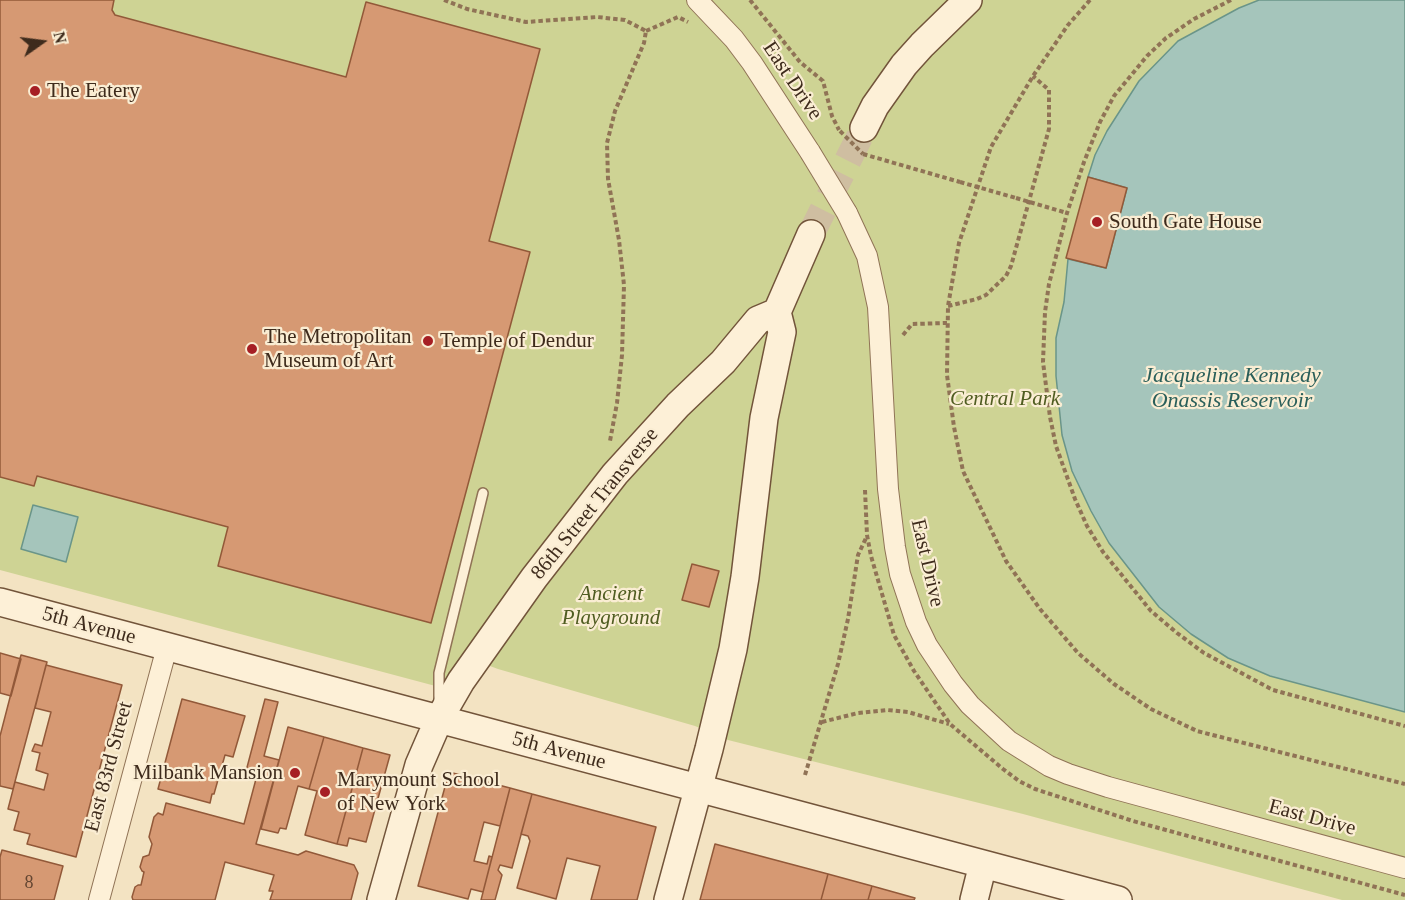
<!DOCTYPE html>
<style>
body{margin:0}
#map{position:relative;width:1405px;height:900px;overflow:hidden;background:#f3e3c2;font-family:"Times New Roman",serif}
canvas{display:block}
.north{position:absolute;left:12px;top:12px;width:60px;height:60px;-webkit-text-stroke:4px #faedd3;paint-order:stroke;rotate:76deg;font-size:16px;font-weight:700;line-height:24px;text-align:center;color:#3e2b1c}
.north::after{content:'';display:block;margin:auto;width:21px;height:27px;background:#3e2b1c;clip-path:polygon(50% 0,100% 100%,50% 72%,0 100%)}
</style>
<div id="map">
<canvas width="1405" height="900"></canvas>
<div class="north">N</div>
</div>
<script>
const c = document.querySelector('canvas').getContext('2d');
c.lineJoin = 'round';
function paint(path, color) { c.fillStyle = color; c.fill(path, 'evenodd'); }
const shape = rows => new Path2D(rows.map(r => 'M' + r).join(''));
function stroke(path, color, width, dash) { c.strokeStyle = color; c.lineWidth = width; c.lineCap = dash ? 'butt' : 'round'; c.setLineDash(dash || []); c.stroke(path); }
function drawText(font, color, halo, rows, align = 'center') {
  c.font = font + ' "Times New Roman",serif'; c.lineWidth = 4.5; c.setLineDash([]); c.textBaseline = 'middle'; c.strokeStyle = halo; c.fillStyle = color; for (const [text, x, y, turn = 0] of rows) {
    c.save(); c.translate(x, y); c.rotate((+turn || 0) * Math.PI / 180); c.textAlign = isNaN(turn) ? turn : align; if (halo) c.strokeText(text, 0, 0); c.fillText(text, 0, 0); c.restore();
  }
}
const green = shape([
 [0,0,1405,0,1405,900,1342,900,1023,814,728,740,695,726,498,669,463,656,443,688,0,570]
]);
const water = shape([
 [1259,0,1405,0,1405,712,1270,676,1228,658,1191,634,1159,607,1109,543,1091,511,1072,471,1062,435,1056,376,1056,338,1064,302,1068,259,1106,268,1127,188,1088,177,1095,155,1107,131,1139,81,1178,41,1239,8,1259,0],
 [33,505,78,517,66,562,21,549,33,505]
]);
const building = shape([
 [0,0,114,0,112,10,115,15,346,77,366,2,540,49,489,241,530,252,431,623,218,566,228,527,37,476,34,486,0,477,0,0],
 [1088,177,1127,188,1106,268,1066,258,1088,177],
 [692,564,719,571,709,607,682,600,692,564],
 [0,653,21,659,11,696,0,693,0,653],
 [21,655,47,662,13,789,0,786,0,736,21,655],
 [46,665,122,685,76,857,27,844,30,834,14,830,19,812,8,809,15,782,44,790,48,774,36,770,40,753,32,751,35,744,42,746,51,712,35,708,46,665],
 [182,699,245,716,233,757,225,755,214,794,212,794,210,803,158,789,182,699],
 [265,699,278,702,264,756,279,760,256,844,298,855,306,851,354,865,358,873,351,900,270,900,273,891,269,891,274,875,225,862,215,900,133,900,132,897,135,887,138,885,141,885,144,872,142,871,140,867,143,857,149,855,152,844,149,837,154,817,158,813,163,815,166,803,244,824,256,779,245,775,265,699],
 [288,727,324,737,309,789,298,786,286,829,280,828,278,833,261,829,288,727],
 [324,737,363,748,337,844,305,835,317,791,309,789,324,737],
 [363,748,390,755,366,842,349,838,347,846,337,844,363,748],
 [449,772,510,788,500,826,484,822,474,861,487,864,489,856,492,857,483,892,471,889,468,899,418,886,449,772],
 [510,788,532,794,512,868,500,865,498,870,502,875,495,900,481,900,510,788],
 [532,794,656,827,637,900,591,900,600,866,567,858,556,899,517,888,530,841,528,836,521,834,532,794],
 [715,844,828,874,821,900,700,900,715,844],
 [2,850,63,866,54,900,0,900,0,857,2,850],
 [828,874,872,886,868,900,821,900,828,874],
 [872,886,915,898,914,900,868,900,872,886]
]);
const secondaryTunnel = shape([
 [811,234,864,128]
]);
const path = shape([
 [444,0,467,9,526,22,597,17,625,20,646,31,644,43,615,111,607,143,608,179,619,240,624,285,622,355,617,403,610,441],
 [750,0,800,62,823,81,832,116,839,130],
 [1090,0,1068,25,1033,76,991,147,959,243,948,306,947,375,954,427,963,471,1006,561,1040,609,1078,653,1114,684,1151,709,1197,731,1405,784],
 [1231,0,1194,19,1166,38,1147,56,1114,96,1100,122,1084,162,1067,213,1049,284,1045,312,1043,362,1050,417,1056,446,1075,499,1087,526,1103,552,1151,611,1177,633,1204,653,1273,690,1405,726],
 [646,31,678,17,688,22],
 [863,154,960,182],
 [1016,198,1067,213],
 [948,306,977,299,986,295,1006,276,1011,266,1049,129,1049,90,1033,76],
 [903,335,912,324,947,323],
 [865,490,867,535,871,556,894,635,914,671,950,724,1003,769,1019,781,1035,789,1133,821,1405,895],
 [822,722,858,713,887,710,908,712,949,724],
 [805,775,838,664,848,619,858,555,867,536]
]);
const lane = shape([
 [439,705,439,673,483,493]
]);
const street = shape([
 [697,0,734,39,752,63,810,152],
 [847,213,867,256,878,307,888,489,895,547,900,574,916,622,927,645,953,684,970,705,1009,741,1049,766,1068,774,1108,787,1405,868],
 [99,900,167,647]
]);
const secondary = shape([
 [864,128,875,106,904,65,922,45,968,0],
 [0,602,1118,900],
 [381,900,419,765,439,719,461,681,534,578,615,474,678,405,723,362,758,320,777,312],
 [668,900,709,749,733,649,745,577,764,418,782,332,777,312,811,234],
 [974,900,983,864]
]);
const pathBridge = shape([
 [840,131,863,154],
 [960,182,1016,198]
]);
const streetBridge = shape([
 [810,152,847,213]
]);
const markers = [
 [35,91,6,"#a61f24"],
 [1097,222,6,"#a61f24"],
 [428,341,6,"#a61f24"],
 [252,349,6,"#a61f24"],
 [295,773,6,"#a61f24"],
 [325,792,6,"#a61f24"]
];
const numberNames = [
 ["8",29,883]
];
const streetNames = [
 ["East Drive",792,81,56],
 ["86th Street Transverse",595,504,-51],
 ["East Drive",927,563,77],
 ["5th Avenue",89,626,15],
 ["5th Avenue",559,751,15],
 ["East 83rd Street",109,767,-75],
 ["East Drive",1312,818,15]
];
const poiNames = [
 ["The Eatery",47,91],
 ["South Gate House",1109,222],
 ["The Metropolitan",264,337],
 ["Museum of Art",264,361],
 ["Temple of Dendur",440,341],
 ["Milbank Mansion",283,773,"right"],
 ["Marymount School",337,780],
 ["of New York",337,804]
];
const parkNames = [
 ["Central Park",1005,399],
 ["Ancient",611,594],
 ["Playground",611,618]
];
const waterNames = [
 ["Jacqueline Kennedy",1232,376],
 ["Onassis Reservoir",1232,401]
];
paint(green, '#ced394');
paint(water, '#a5c5bb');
stroke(water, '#6a9589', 1.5);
paint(building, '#d69973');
stroke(building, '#925939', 1.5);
stroke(secondaryTunnel, '#cfbea1', 27, [27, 14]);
stroke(lane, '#907356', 12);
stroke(street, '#907356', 22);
stroke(secondary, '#72543a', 30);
stroke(path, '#907356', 4, [4.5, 3]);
stroke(lane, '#fdf0d7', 9);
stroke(street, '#fdf0d7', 20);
stroke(secondary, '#fdf0d7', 27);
stroke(streetBridge, '#907356', 22, []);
stroke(pathBridge, '#907356', 4, [4.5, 3]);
stroke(streetBridge, '#fdf0d7', 20);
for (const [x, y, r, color] of markers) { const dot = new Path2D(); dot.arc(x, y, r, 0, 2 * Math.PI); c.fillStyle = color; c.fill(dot); stroke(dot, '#faedd3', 2); }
drawText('18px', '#644632', null, numberNames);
drawText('21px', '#3e2b1c', '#faedd3', streetNames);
drawText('21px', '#3e2b1c', '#faedd3', poiNames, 'left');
drawText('italic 21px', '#505d21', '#faedd3', parkNames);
drawText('italic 22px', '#2a5f5a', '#faedd3', waterNames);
</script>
